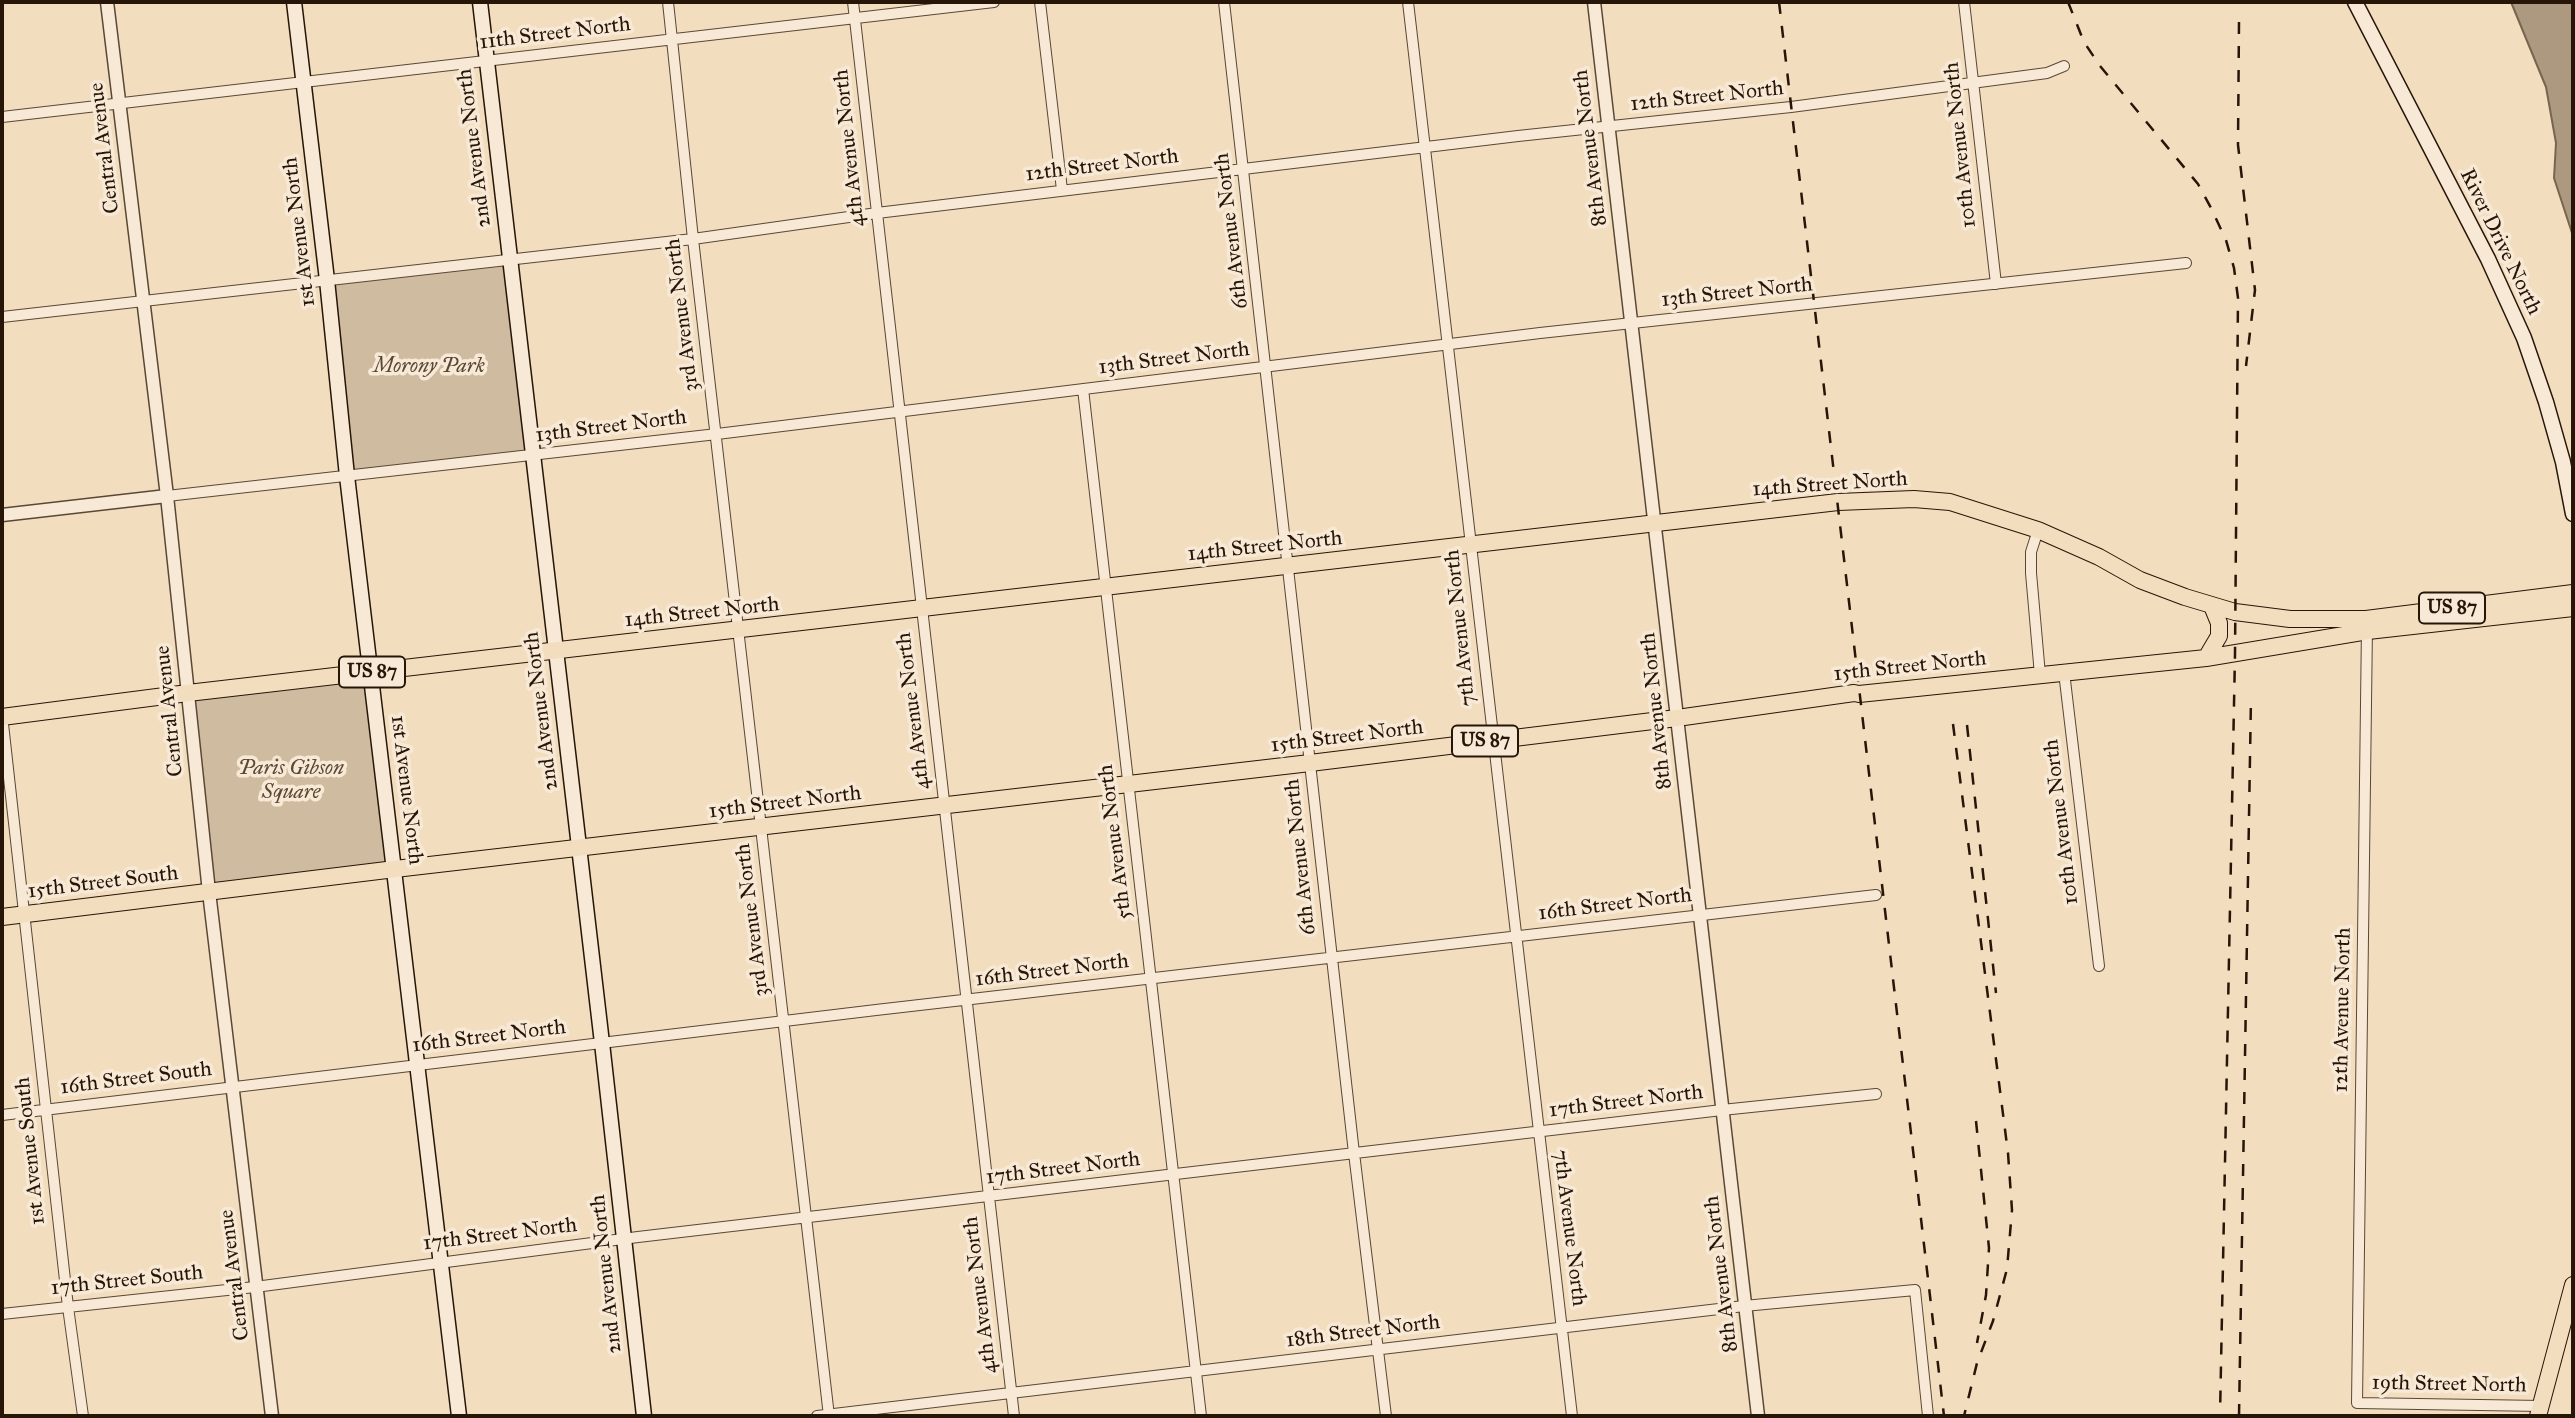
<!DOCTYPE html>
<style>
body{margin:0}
#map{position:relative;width:2575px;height:1418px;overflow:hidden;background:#f2ddbe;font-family:"IM FELL Great Primer",serif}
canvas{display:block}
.frame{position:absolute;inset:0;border:4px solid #271608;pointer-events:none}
</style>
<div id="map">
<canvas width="2575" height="1418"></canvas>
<div class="frame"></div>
</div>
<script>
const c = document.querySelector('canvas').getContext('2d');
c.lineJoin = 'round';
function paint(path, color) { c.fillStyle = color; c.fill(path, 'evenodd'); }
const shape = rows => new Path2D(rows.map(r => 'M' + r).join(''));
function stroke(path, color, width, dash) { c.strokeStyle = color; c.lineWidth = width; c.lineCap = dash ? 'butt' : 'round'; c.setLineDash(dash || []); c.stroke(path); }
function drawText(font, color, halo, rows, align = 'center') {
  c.font = font + ' "IM FELL Great Primer",serif'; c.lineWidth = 7; c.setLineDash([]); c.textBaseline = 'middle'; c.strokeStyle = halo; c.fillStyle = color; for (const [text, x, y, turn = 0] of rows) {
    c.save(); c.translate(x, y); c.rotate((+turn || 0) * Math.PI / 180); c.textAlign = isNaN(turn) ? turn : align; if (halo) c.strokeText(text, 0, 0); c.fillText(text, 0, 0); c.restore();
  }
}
const green = shape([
 [509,258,533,455,347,476,327,280],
 [370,672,395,869,209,892,188,693]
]);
const water = shape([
 [2511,2,2573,2,2573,236,2554,178,2556,143,2546,87,2511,2]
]);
const minor = shape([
 [668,2,693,239,829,1416],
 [853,2,1014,1416],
 [1040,2,1062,190],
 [1224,2,1354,1153,1386,1416],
 [1408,2,1572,1416],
 [1964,2,1996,284],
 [2,117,994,2],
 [2,317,693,239,877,213,1518,136,1791,107,2047,73,2064,66],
 [1083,389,1201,1416],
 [167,496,717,434,1540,333,2186,263],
 [2038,530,2031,552,2031,573,2040,675],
 [2367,626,2357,1403,2541,1406],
 [2064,672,2099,966],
 [2,715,68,1307,83,1416],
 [2,1115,876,1010,1876,895],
 [2,1314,255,1287,638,1237,1722,1110,1876,1094],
 [817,1416,1744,1306,1915,1290,1928,1416]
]);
const tertiary = shape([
 [107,2,167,496,209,892,272,1416],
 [1594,2,1758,1416],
 [2,515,167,496]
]);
const secondary = shape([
 [294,2,327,280,347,476,459,1416],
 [480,2,602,1043,644,1416],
 [2355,2,2488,259,2524,338,2546,402,2563,462,2573,514]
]);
const primary = shape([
 [2206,658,2219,636,2219,623,2212,606],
 [2,717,188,693,1838,502,1914,499,1950,502,2038,530,2099,557,2140,580,2185,597,2235,612,2290,619,2366,619,2573,593],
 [2,917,395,869,1310,763,1677,718,1854,693,1859,694,2206,658,2368,631,2573,608],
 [2538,1416,2573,1285]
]);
const rail = shape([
 [1779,2,1944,1416],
 [2068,2,2084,42,2100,66,2198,184,2211,208,2226,240,2234,268,2238,298,2235,654,2220,1416],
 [2239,22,2238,145,2255,290,2246,366],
 [1953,724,2008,1153,2012,1210,2007,1269,1993,1321,1977,1363,1964,1416],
 [1967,725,1996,993],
 [1976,1121,1989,1248,1986,1295,1977,1343],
 [2239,1416,2251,697]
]);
const shields = [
 [2452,608,66],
 [372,672,66],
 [1485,741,66]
];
const shieldNames = [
 ["US 87",2452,608],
 ["US 87",372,672],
 ["US 87",1485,741]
];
const streetNames = [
 ["11th Street North",555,34,-7],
 ["12th Street North",1707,97,-6],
 ["10th Avenue North",1961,145,-96],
 ["Central Avenue",105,148,-97],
 ["2nd Avenue North",475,148,-97],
 ["4th Avenue North",850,148,-96],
 ["8th Avenue North",1591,148,-97],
 ["12th Street North",1102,166,-7],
 ["6th Avenue North",1232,231,-97],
 ["1st Avenue North",300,232,-97],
 ["River Drive North",2500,242,64],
 ["13th Street North",1737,293,-6],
 ["3rd Avenue North",683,315,-97],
 ["13th Street North",1174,359,-7],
 ["13th Street North",611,427,-7],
 ["14th Street North",1830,485,-4],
 ["14th Street North",1265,547,-6],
 ["14th Street North",702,613,-6],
 ["7th Avenue North",1461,628,-96],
 ["15th Street North",1910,667,-6],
 ["Central Avenue",170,711,-96],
 ["2nd Avenue North",542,711,-97],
 ["4th Avenue North",914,711,-97],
 ["8th Avenue North",1657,711,-96],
 ["15th Street North",1347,737,-7],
 ["1st Avenue North",406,790,83],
 ["15th Street North",785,803,-7],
 ["10th Avenue North",2062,822,-97],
 ["5th Avenue North",1116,842,-97],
 ["6th Avenue North",1301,857,-96],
 ["15th Street South",103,883,-7],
 ["16th Street North",1615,905,-7],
 ["3rd Avenue North",753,920,-97],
 ["16th Street North",1052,971,-7],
 ["12th Avenue North",2343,1010,-89],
 ["16th Street North",489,1037,-7],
 ["16th Street South",136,1079,-7],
 ["17th Street North",1626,1102,-7],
 ["1st Avenue South",31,1151,-96],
 ["17th Street North",1063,1169,-7],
 ["7th Avenue North",1569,1228,83],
 ["17th Street North",500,1235,-7],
 ["2nd Avenue North",607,1274,-96],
 ["8th Avenue North",1722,1274,-97],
 ["Central Avenue",235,1275,-97],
 ["17th Street South",127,1281,-6],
 ["4th Avenue North",981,1295,-97],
 ["18th Street North",1363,1332,-7],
 ["19th Street North",2449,1385,1]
];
const parkNames = [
 ["Morony Park",429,367],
 ["Paris Gibson",291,769],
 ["Square",291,793]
];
paint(green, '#cfbb9f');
paint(water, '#ad9980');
stroke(water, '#776550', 2);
stroke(minor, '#5a4836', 12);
stroke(tertiary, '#5a4836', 15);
stroke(secondary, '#271608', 17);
stroke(primary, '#271608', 18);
stroke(minor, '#f7e9d5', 10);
stroke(tertiary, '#f7e9d5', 12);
stroke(secondary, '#f7e9d5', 14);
stroke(primary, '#f2ddbe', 16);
stroke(rail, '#271608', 2.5, [12, 12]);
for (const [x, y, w] of shields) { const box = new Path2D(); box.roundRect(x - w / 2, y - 15.5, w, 31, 5); c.fillStyle = '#f7e9d5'; c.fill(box); stroke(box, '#271608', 2); }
drawText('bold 19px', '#271608', null, shieldNames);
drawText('21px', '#271608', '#f7e9d5', streetNames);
drawText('italic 21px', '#594835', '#f7e9d5', parkNames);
</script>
